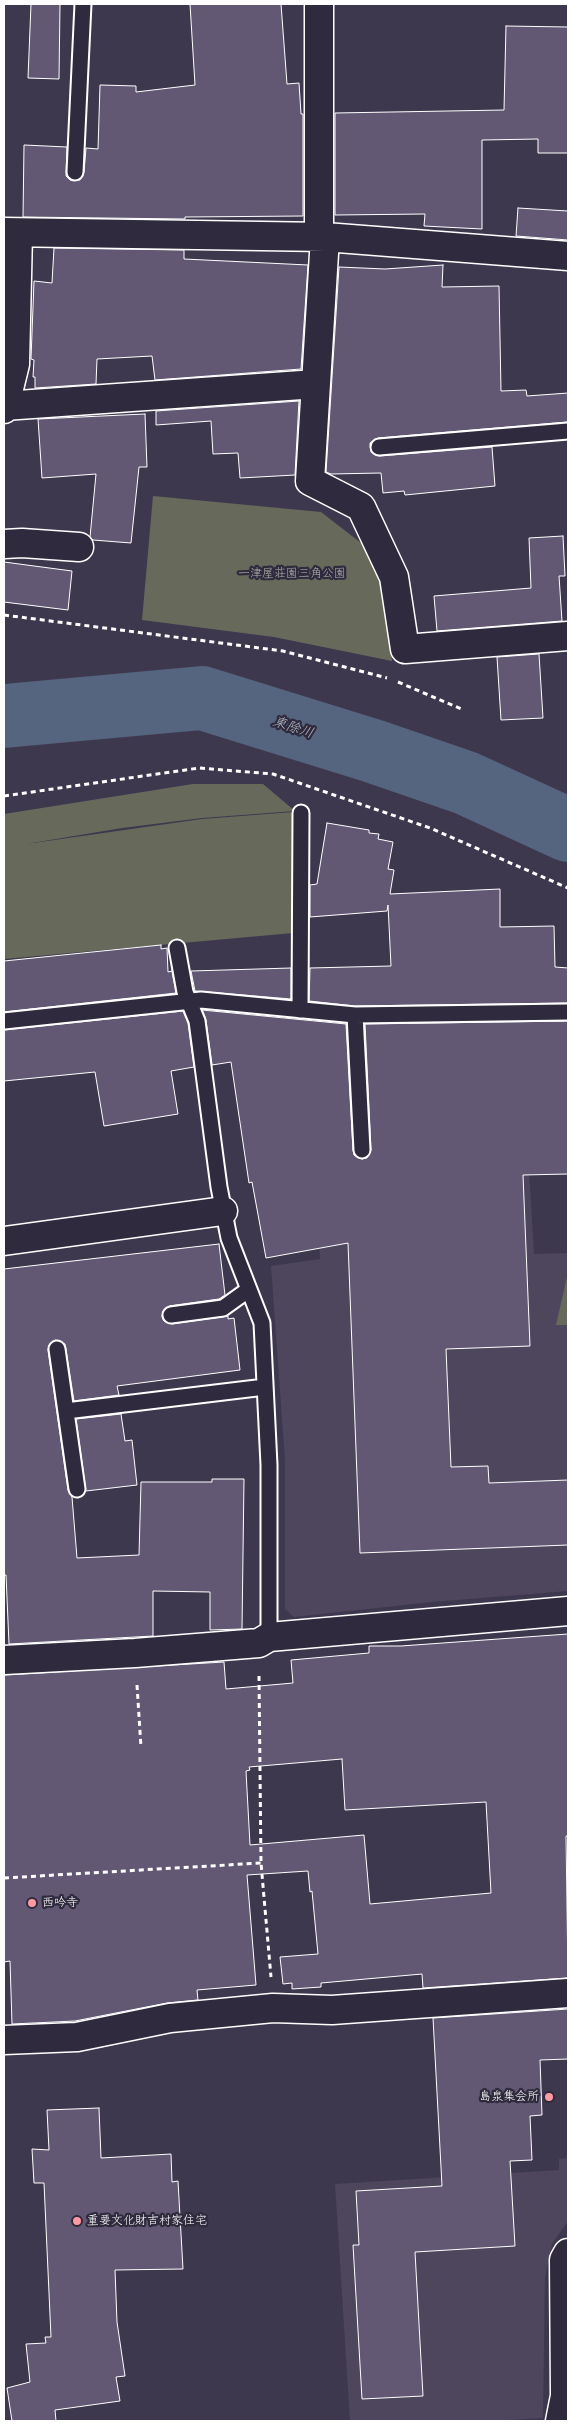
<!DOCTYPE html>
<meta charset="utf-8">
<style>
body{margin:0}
#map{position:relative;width:572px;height:2425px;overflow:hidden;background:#3e384e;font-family:"Balsamiq Sans",sans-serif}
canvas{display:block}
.frame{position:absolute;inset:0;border:5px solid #fff;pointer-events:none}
</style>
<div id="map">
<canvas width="572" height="2425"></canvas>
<div class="frame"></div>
</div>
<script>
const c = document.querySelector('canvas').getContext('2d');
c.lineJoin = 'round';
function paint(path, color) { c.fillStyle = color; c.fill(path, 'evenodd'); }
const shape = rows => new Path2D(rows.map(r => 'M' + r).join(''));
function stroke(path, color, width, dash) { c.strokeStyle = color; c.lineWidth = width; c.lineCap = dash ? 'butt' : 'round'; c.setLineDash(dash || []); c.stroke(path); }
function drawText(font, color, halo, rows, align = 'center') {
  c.font = font + ' "Balsamiq Sans","Klee One",sans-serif'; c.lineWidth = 4.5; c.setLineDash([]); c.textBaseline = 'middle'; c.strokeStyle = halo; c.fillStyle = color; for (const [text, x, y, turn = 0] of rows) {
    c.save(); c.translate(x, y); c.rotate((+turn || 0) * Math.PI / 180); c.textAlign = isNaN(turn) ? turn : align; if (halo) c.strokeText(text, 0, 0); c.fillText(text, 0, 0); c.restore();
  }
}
const built = shape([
 [428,1145,528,1151,534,1254,568,1253,568,1591,432,1602,294,1617,285,1609,285,1461,271,1266,320,1259,319,1238,338,1154],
 [568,2158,568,2221,552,2244,545,2277,543,2418,493,2421,350,2421,335,2184,559,2170,559,2159]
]);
const green = shape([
 [153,496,321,512,361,543,383,586,392,661,274,637,142,620],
 [193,784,263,784,295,811,202,818,122,828,26,844,202,819,294,812,293,933,4,959,4,814],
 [567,1277,568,1325,556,1325]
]);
const river = shape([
 [4,716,202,698,373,751,466,783,568,830]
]);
const building = shape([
 [31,4,60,4,59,79,28,78,31,4],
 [190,4,281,4,287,84,299,83,301,114,303,114,303,216,185,217,185,219,23,217,24,145,67,147,66,176,70,180,80,180,84,172,86,148,98,149,100,85,136,86,136,92,195,85,190,4],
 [506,26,568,27,568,153,538,153,538,139,482,140,482,229,424,226,425,214,335,215,335,113,504,110,506,26],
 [518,208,568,211,568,240,516,236,518,208],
 [54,248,184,250,184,259,308,265,301,369,155,380,152,356,97,359,96,384,35,388,35,377,33,377,34,360,31,359,34,281,52,283,54,248],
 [443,265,442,287,499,286,501,391,526,390,527,396,568,393,568,422,378,438,370,443,371,452,379,456,492,447,495,486,405,495,404,491,383,493,381,473,331,474,326,472,339,267,385,269,443,265],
 [299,401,295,475,240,478,238,453,213,454,211,421,156,425,156,411,299,401],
 [145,414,147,467,139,467,131,543,93,540,90,537,96,474,42,478,38,419,145,414],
 [563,536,565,576,559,576,562,621,437,631,434,596,531,588,529,538,563,536],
 [4,562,72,571,68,610,4,602,4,562],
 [539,654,543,718,501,720,497,657,539,654],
 [327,823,369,830,369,833,379,834,378,839,393,842,388,869,394,870,390,894,500,889,500,927,554,926,555,967,568,968,568,1003,355,1006,309,1001,310,968,391,966,388,905,387,911,310,917,310,885,317,884,327,823],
 [161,945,161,949,167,948,168,972,172,971,176,993,4,1012,4,961,161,945],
 [291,968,291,999,195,991,191,971,291,968],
 [202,1010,346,1024,353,1150,354,1155,362,1159,367,1158,371,1150,365,1024,568,1021,568,1174,523,1175,530,1346,446,1349,451,1467,488,1466,489,1483,568,1480,568,1545,360,1553,348,1243,266,1258,252,1182,249,1183,231,1062,212,1065,206,1020,202,1010],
 [183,1011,188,1023,194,1067,171,1071,178,1114,104,1126,95,1072,4,1081,4,1030,183,1011],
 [219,1244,225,1295,219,1299,169,1306,163,1311,162,1317,164,1321,172,1324,228,1316,228,1319,234,1318,240,1370,117,1386,119,1395,74,1401,65,1344,55,1340,49,1345,48,1350,68,1490,72,1497,77,1558,139,1555,141,1482,212,1482,212,1479,244,1479,242,1629,210,1630,210,1592,153,1591,153,1636,9,1644,6,1575,4,1575,4,1269,219,1244],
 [121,1414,125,1441,132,1440,137,1485,86,1491,76,1419,121,1414],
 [568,1634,568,1836,566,1836,568,1978,423,1988,422,1974,321,1983,321,1987,292,1989,292,1983,283,1984,280,1957,318,1954,312,1891,310,1892,308,1871,247,1875,256,1985,197,1990,198,2000,167,2003,75,2021,12,2024,10,1961,4,1962,4,1675,224,1662,226,1689,293,1683,291,1660,369,1653,369,1646,401,1646,568,1634],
 [342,1759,345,1810,486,1802,491,1893,370,1904,364,1835,250,1845,246,1771,250,1770,249,1767,342,1759],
 [568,2009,568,2059,540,2060,542,2115,530,2116,532,2160,510,2161,515,2246,415,2252,423,2396,362,2399,353,2245,359,2245,356,2191,442,2186,433,2018,568,2009],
 [99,2108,101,2158,171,2154,172,2182,178,2181,183,2269,115,2270,117,2322,125,2376,116,2377,120,2401,55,2410,56,2421,12,2421,7,2388,30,2382,26,2344,46,2343,45,2337,51,2337,44,2183,34,2183,32,2149,49,2150,47,2110,99,2108]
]);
const path = shape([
 [4,615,283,651,387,678],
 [398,682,464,710],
 [4,796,199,768,273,774,430,828,568,888],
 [259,1676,261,1863,271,1977],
 [137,1685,141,1747],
 [4,1878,261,1863]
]);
const lane = shape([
 [75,172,83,4],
 [379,447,568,431],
 [177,948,185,992,197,1021,219,1187,229,1238,262,1323,269,1465,269,1637],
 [300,1010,301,813],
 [355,1015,362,1150],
 [4,1021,201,1000,355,1015,568,1012],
 [171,1315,223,1308,248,1290],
 [57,1349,77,1489],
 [66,1411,265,1387]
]);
const street = shape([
 [4,232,325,237,568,256],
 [319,237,319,4],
 [325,237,310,481,361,507,394,577,405,649,568,636],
 [4,406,316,384],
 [4,409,15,364,18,233],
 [4,544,22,543,79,547],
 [4,1241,223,1211],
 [4,1660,135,1653,259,1643,269,1637,568,1611],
 [4,2040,77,2037,170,2018,273,2008,332,2010,568,1993],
 [560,2421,565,2396,564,2260,568,2253]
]);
const markers = [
 [32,1903,5,"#ff9aa2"],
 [549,2097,5,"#ff9aa2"],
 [77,2221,5,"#ff9aa2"]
];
const parkNames = [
 ["一津屋荘園三角公園",292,574]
];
const poiNames = [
 ["西吟寺",42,1903],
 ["島泉集会所",539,2097,"right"],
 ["重要文化財吉村家住宅",87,2221]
];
const waterNames = [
 ["東除川",293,728,18]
];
paint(built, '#4d465c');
paint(green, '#676a5b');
stroke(river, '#55647f', 64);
paint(building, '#625874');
stroke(building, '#fff', 1);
stroke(lane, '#fff', 19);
stroke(street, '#fff', 31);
stroke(path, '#fff', 3, [5, 4]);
stroke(lane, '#2f2a3d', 15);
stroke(street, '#2f2a3d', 28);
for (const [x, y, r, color] of markers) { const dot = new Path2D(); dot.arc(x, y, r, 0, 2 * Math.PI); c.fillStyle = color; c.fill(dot); stroke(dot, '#2f2a3d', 2); }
drawText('12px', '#b3b4ad', '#2f2a3d', parkNames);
drawText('12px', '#fff', '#2f2a3d', poiNames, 'left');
drawText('italic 14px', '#b2b9c5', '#2f2a3d', waterNames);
</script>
